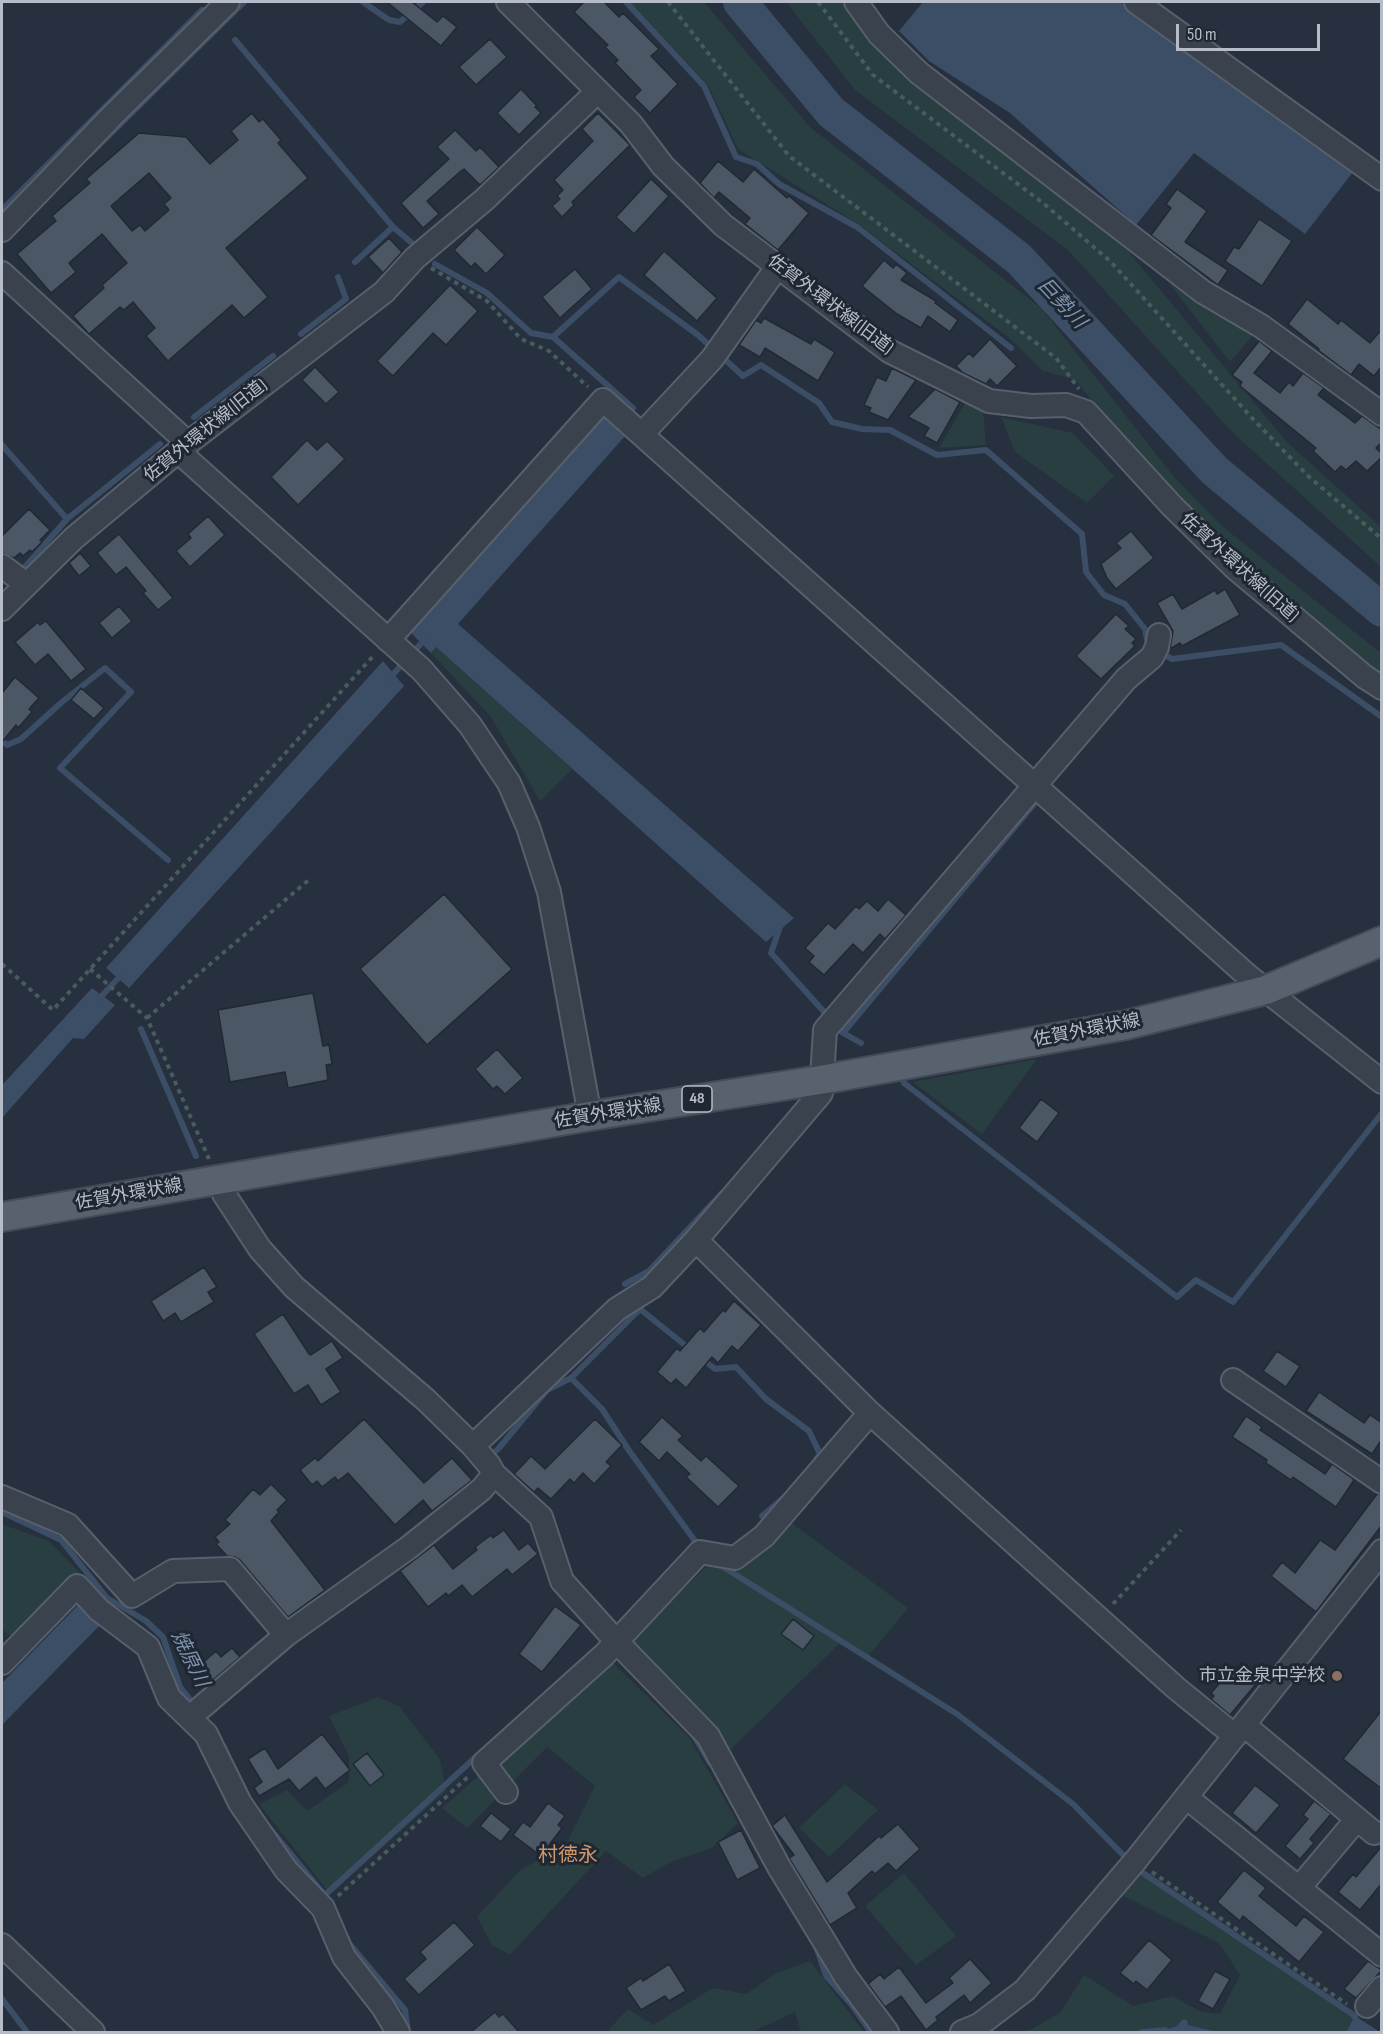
<!DOCTYPE html>
<meta charset="utf-8">
<style>
body{margin:0}
#map{position:relative;width:1383px;height:2034px;overflow:hidden;background:#26303e;font-family:"Sofia Sans Condensed",sans-serif}
canvas{display:block}
.frame{position:absolute;inset:0;border:3px solid #b6bdc9;pointer-events:none}
.scale{position:absolute;left:1176px;top:24px;width:144px;height:27px;box-sizing:border-box;border:3px solid #b6bdc9;border-top:0;padding-left:8px;font-size:18px;line-height:21px;white-space:nowrap;color:#b6bdc9;-webkit-text-stroke:4px #1f2733;paint-order:stroke}
</style>
<div id="map">
<canvas width="1383" height="2034"></canvas>
<div class="frame"></div>
<div class="scale">50 m</div>
</div>
<script>
const c = document.querySelector('canvas').getContext('2d');
c.lineJoin = 'round';
function paint(path, color) { c.fillStyle = color; c.fill(path, 'evenodd'); }
const shape = rows => new Path2D(rows.map(r => 'M' + r).join(''));
function stroke(path, color, width, dash) { c.strokeStyle = color; c.lineWidth = width; c.lineCap = dash ? 'butt' : 'round'; c.setLineDash(dash || []); c.stroke(path); }
function drawText(font, color, halo, rows, align = 'center') {
  c.font = font + ' "Sofia Sans Condensed","Noto Sans JP",sans-serif'; c.lineWidth = 6; c.setLineDash([]); c.textBaseline = 'middle'; c.strokeStyle = halo; c.fillStyle = color; for (const [text, x, y, turn = 0] of rows) {
    c.save(); c.translate(x, y); c.rotate((+turn || 0) * Math.PI / 180); c.textAlign = isNaN(turn) ? turn : align; if (halo) c.strokeText(text, 0, 0); c.fillText(text, 0, 0); c.restore();
  }
}
const green = shape([
 [630,2,704,2,810,127,1041,308,1175,478,1221,525,1381,653,1381,677,1217,544,1118,436,1076,380,1043,371,1008,337,858,224,738,149,708,85],
 [786,2,846,2,886,57,1128,251,1287,442,1381,527,1381,567,1232,432,1068,250,855,90],
 [1168,282,1254,334,1230,362],
 [965,403,983,410,986,445,939,448],
 [1001,417,1073,433,1114,476,1087,503,1015,452],
 [436,647,572,769,540,801,491,717,431,653],
 [1037,1059,982,1134,912,1082],
 [790,1522,908,1608,866,1659,840,1643,725,1755,627,1644,711,1562],
 [2,1524,49,1541,80,1573,13,1639,2,1629],
 [610,1660,689,1737,738,1823,712,1848,671,1862,643,1878,606,1851,510,1955,492,1945,477,1917,520,1870,565,1846,595,1786,547,1747,467,1828,442,1808],
 [378,1697,399,1706,440,1759,446,1791,330,1894,259,1804,287,1790,307,1811,349,1782,349,1756,329,1716],
 [845,1784,878,1810,829,1857,799,1828],
 [1142,1870,1355,2016,1346,2032,1218,2032,1187,2025,1177,2026,1163,2032,1026,2032,1060,2013,1084,1975,1133,2006,1172,1996,1200,2011,1220,2014,1240,1975,1219,1943,1119,1894],
 [904,1873,956,1936,916,1965,865,1906],
 [810,1961,864,2032,801,2032,795,2012,752,2032,611,2032,608,2030,628,2009,653,2025,713,1988,746,1994,776,1973]
]);
const water = shape([
 [923,2,1120,2,1353,172,1305,234,1194,153,1136,225,1010,113,929,61,899,31],
 [606,413,626,435,458,624,794,918,766,942,436,647,431,653,409,631],
 [383,661,404,686,129,988,106,968],
 [92,988,115,1005,84,1039,73,1038,2,1118,2,1085],
 [80,1603,101,1624,2,1725,2,1683],
 [1355,2016,1380,2032,1346,2032],
 [1183,2019,1187,2020,1188,2025,1218,2032,1165,2032,1165,2030,1177,2026]
]);
const stream = shape([
 [363,2,389,20,400,22,423,2],
 [626,2,704,86,736,157,757,164,779,184,857,227,1011,348],
 [235,40,393,227,413,244],
 [89,155,244,2],
 [2,210,202,10],
 [355,262,393,227],
 [435,264,487,293,531,333,553,337,619,277,698,335,743,376,761,365,819,403,832,422,862,429,890,430,937,455,986,450,1082,534,1086,572,1104,595,1125,604,1145,629,1148,645],
 [301,334,346,299,338,277],
 [553,337,633,408,625,416],
 [194,417,273,356],
 [2,445,67,519],
 [24,568,67,519,160,444],
 [1159,652,1172,659,1281,645,1382,717],
 [389,679,426,638],
 [2,741,7,745,21,739,62,702,105,668,131,692,60,768,168,860],
 [780,927,771,953,826,1014],
 [99,999,122,974],
 [141,1029,196,1156],
 [861,1043,843,1033,1034,804],
 [904,1083,1177,1297,1196,1280,1233,1302,1382,1113],
 [625,1284,649,1271,722,1193],
 [701,1358,715,1369,736,1367,766,1399,809,1431,820,1454,816,1460],
 [571,1378,602,1409,630,1452,695,1541],
 [488,1459,499,1448,547,1390,571,1378,640,1309,691,1350],
 [2,1512,61,1540,107,1598,146,1621,163,1637,180,1687,196,1707],
 [762,1516,782,1499],
 [717,1563,957,1714,1073,1804,1124,1856],
 [694,1736,710,1763],
 [271,1830,322,1892],
 [1140,1871,1355,2016,1358,2032],
 [325,1895,479,1754],
 [347,1941,405,2010,408,2032],
 [817,1949,826,1976,851,2004,871,2032],
 [2,1999,27,2032],
 [1142,2032,1165,2030,1170,2032]
]);
const river = shape([
 [740,2,831,112,1019,259,1214,470,1382,610]
]);
const building = shape([
 [387,2,412,2,437,22,443,16,457,27,441,46,387,2],
 [584,2,604,2,619,17,623,13,659,49,651,56,678,84,650,113,634,97,641,90,615,63,618,60,605,47,608,45,574,12,584,2],
 [490,39,507,57,476,85,459,67,490,39],
 [521,89,537,106,535,107,541,113,519,135,497,113,521,89],
 [252,113,259,122,263,119,281,140,278,143,308,178,226,248,268,297,244,318,232,305,168,361,146,336,155,328,133,302,124,310,120,307,89,334,73,316,104,288,102,285,127,263,102,234,69,263,76,272,51,293,17,254,56,221,52,216,90,183,86,179,139,133,186,137,210,164,238,140,231,131,252,113],
 [149,173,171,198,164,204,169,210,145,231,140,225,132,231,111,206,149,173],
 [598,113,630,145,572,202,574,205,562,217,552,206,560,199,557,196,563,190,554,180,593,141,582,129,598,113],
 [455,130,476,151,480,147,499,167,480,185,464,169,461,171,427,201,439,214,423,228,401,203,449,159,437,147,455,130],
 [718,161,743,182,754,169,787,198,789,196,809,213,778,250,745,224,750,218,719,192,714,198,700,183,718,161],
 [651,179,669,196,634,234,616,217,651,179],
 [1177,189,1207,211,1185,242,1228,270,1218,285,1151,235,1171,208,1166,204,1177,189],
 [1259,219,1292,241,1262,286,1225,261,1234,247,1239,249,1259,219],
 [477,227,505,255,486,274,475,263,471,267,454,250,477,227],
 [389,238,402,252,383,273,368,257,389,238],
 [664,251,717,298,697,321,644,275,664,251],
 [884,260,893,268,896,264,907,273,901,280,936,301,935,303,958,320,950,332,928,316,921,328,897,314,862,286,884,260],
 [575,269,592,289,560,318,542,297,575,269],
 [450,285,478,311,446,345,433,333,393,376,377,361,450,285],
 [1307,299,1338,324,1341,320,1370,343,1382,329,1382,366,1374,376,1359,364,1351,375,1318,350,1319,349,1288,324,1307,299],
 [764,318,811,344,814,339,835,352,818,381,765,348,760,357,739,345,756,320,761,323,764,318],
 [990,339,1017,366,997,386,990,379,986,384,963,373,956,366,969,353,973,357,990,339],
 [1259,341,1272,351,1254,373,1280,393,1289,382,1293,386,1303,373,1324,388,1318,395,1355,423,1362,416,1382,430,1382,442,1376,448,1382,454,1382,457,1367,471,1356,461,1346,470,1341,466,1335,472,1313,451,1316,448,1240,386,1242,382,1232,375,1259,341],
 [315,367,339,392,326,404,302,380,315,367],
 [892,368,916,380,888,420,869,412,871,408,864,405,877,377,886,381,892,368],
 [935,389,960,402,937,443,924,436,929,428,908,417,935,389],
 [307,440,317,450,327,441,345,459,298,505,271,477,307,440],
 [29,509,50,530,40,540,42,542,32,552,30,550,23,556,20,553,14,558,2,553,2,536,29,509],
 [208,516,225,535,190,567,176,551,191,538,188,534,208,516],
 [1131,531,1154,558,1116,589,1107,578,1101,564,1121,548,1116,543,1131,531],
 [119,534,173,598,158,610,143,593,146,591,126,567,116,575,97,553,119,534],
 [80,553,91,566,79,576,69,563,80,553],
 [1225,589,1240,615,1182,646,1180,643,1170,649,1173,631,1157,603,1173,594,1182,609,1215,590,1217,594,1225,589],
 [119,606,132,621,112,638,99,623,119,606],
 [1116,614,1129,626,1125,629,1136,639,1132,643,1135,646,1101,679,1076,656,1116,614],
 [46,621,86,669,71,681,48,654,35,665,15,642,38,622,40,625,46,621],
 [15,677,39,698,29,709,32,712,18,728,16,725,2,742,2,693,15,677],
 [81,688,104,708,94,719,71,700,81,688],
 [444,894,512,969,427,1045,360,969,444,894],
 [888,899,906,915,885,939,880,934,863,953,853,944,824,975,809,962,814,956,805,948,828,923,835,929,856,906,859,909,867,901,878,911,888,899],
 [313,993,323,1046,329,1045,332,1064,326,1065,328,1080,288,1088,285,1072,230,1082,218,1010,313,993],
 [497,1049,523,1078,505,1094,497,1086,493,1089,475,1069,497,1049],
 [1041,1099,1059,1113,1037,1142,1019,1128,1041,1099],
 [204,1267,217,1287,208,1292,214,1302,181,1322,175,1313,163,1321,151,1301,204,1267],
 [734,1301,761,1325,738,1351,732,1346,718,1363,712,1357,686,1388,676,1379,671,1384,657,1372,677,1348,680,1351,700,1328,704,1332,723,1310,725,1312,734,1301],
 [283,1314,309,1354,311,1355,332,1341,343,1358,326,1369,341,1392,321,1405,308,1385,294,1394,254,1334,283,1314],
 [1277,1351,1300,1366,1286,1387,1263,1371,1277,1351],
 [1319,1392,1364,1423,1370,1415,1382,1423,1382,1439,1372,1454,1306,1411,1319,1392],
 [1246,1416,1262,1427,1260,1430,1325,1474,1332,1464,1352,1478,1354,1480,1336,1507,1293,1477,1291,1480,1266,1463,1267,1460,1232,1437,1246,1416],
 [662,1417,683,1436,678,1440,701,1461,706,1456,739,1486,718,1507,686,1477,690,1474,667,1452,659,1461,639,1442,662,1417],
 [364,1419,424,1483,452,1458,472,1480,432,1511,423,1500,395,1525,348,1473,338,1481,335,1477,322,1487,317,1481,312,1485,300,1470,315,1458,318,1461,364,1419],
 [595,1419,622,1445,606,1462,611,1466,594,1484,583,1473,574,1483,570,1479,551,1499,538,1488,534,1492,514,1474,531,1456,545,1469,595,1419],
 [271,1484,287,1500,277,1510,279,1512,271,1521,325,1590,288,1617,240,1560,235,1557,227,1556,216,1544,219,1542,215,1537,230,1524,225,1520,253,1489,260,1495,271,1484],
 [1377,1494,1382,1495,1382,1525,1316,1612,1271,1576,1282,1562,1295,1573,1320,1540,1335,1550,1377,1494],
 [504,1530,519,1550,528,1543,538,1554,512,1575,507,1569,472,1597,462,1585,448,1596,446,1593,428,1607,400,1571,434,1545,453,1569,477,1550,475,1547,491,1535,493,1538,504,1530],
 [555,1606,581,1625,542,1672,519,1654,555,1606],
 [793,1619,814,1636,803,1650,781,1634,793,1619],
 [232,1648,240,1657,201,1690,189,1675,216,1651,221,1657,232,1648],
 [1242,1662,1261,1678,1230,1715,1211,1699,1214,1696,1211,1693,1225,1677,1228,1679,1242,1662],
 [1382,1710,1382,1789,1343,1759,1382,1710],
 [322,1734,350,1770,325,1789,316,1777,299,1791,289,1779,259,1796,254,1788,262,1782,248,1759,265,1748,278,1769,322,1734],
 [367,1753,384,1775,370,1786,353,1764,367,1753],
 [1255,1785,1280,1805,1256,1833,1232,1813,1255,1785],
 [1314,1801,1331,1814,1310,1839,1314,1843,1300,1859,1285,1846,1308,1819,1303,1815,1314,1801],
 [548,1803,565,1816,558,1825,562,1828,546,1849,542,1846,537,1853,513,1835,523,1822,530,1827,548,1803],
 [491,1813,511,1829,501,1842,480,1826,491,1813],
 [785,1815,827,1882,879,1836,881,1838,898,1824,920,1849,896,1871,888,1863,875,1874,872,1871,848,1893,857,1908,830,1925,789,1858,794,1855,772,1826,785,1815],
 [741,1830,760,1868,737,1880,718,1842,741,1830],
 [1382,1846,1382,1883,1360,1910,1338,1892,1353,1874,1356,1877,1382,1846],
 [1244,1870,1266,1888,1259,1896,1296,1926,1304,1916,1324,1932,1299,1962,1243,1916,1240,1921,1217,1902,1244,1870],
 [454,1922,475,1945,419,1995,404,1979,426,1959,420,1952,454,1922],
 [1149,1940,1172,1960,1147,1990,1136,1981,1134,1984,1120,1973,1149,1940],
 [970,1959,992,1983,970,2003,964,1995,936,2017,938,2020,926,2030,901,1996,885,2007,868,1984,880,1974,884,1979,899,1967,926,2003,953,1983,949,1978,970,1959],
 [1368,1961,1382,1970,1356,1998,1344,1989,1368,1961],
 [669,1964,686,1991,669,2001,665,1996,641,2010,626,1988,641,1978,643,1981,669,1964],
 [1215,1971,1230,1979,1213,2009,1198,2001,1215,1971],
 [495,2012,499,2017,503,2014,519,2032,471,2032,495,2012]
]);
const path = shape([
 [668,2,789,156,1056,358,1079,389],
 [818,2,873,75,1043,203,1111,262,1252,418,1308,476,1382,539],
 [431,268,487,301,521,339,549,351,588,387],
 [2,964,53,1010,375,654],
 [90,969,147,1018,209,1159],
 [147,1018,311,878],
 [1113,1604,1181,1530],
 [1152,1872,1347,2004],
 [338,1896,470,1775]
]);
const minor = shape([
 [508,2,631,124,663,166,723,225,889,351,989,401,1031,406,1066,405,1086,412,1172,506,1235,568,1365,677,1382,688],
 [856,2,879,34,919,73,1203,292,1261,326,1382,414],
 [1136,2,1382,179],
 [2,230,113,115,228,2],
 [2,273,188,443],
 [642,434,712,359,778,266],
 [179,452,422,670,470,725,509,783,528,827,549,892,590,1116],
 [2,566,26,584],
 [2,609,74,538,188,443,384,292,415,258,484,200,598,91],
 [388,640,603,400,1248,976,1382,1082],
 [218,1179,224,1194,260,1249,294,1287,426,1400,473,1446,489,1465,494,1474,541,1517,562,1581,616,1641,708,1736,779,1867,846,1977,887,2032],
 [696,1240,870,1413,1176,1688,1235,1736],
 [1233,1380,1382,1482],
 [473,1446,617,1309,652,1287,696,1240,821,1093,825,1030,1126,679,1152,657,1157,647,1159,635],
 [2,1497,68,1525,132,1596,173,1571,230,1569,286,1635],
 [2,1663,77,1586,99,1610,148,1647,169,1698,206,1734,240,1803,286,1870,323,1908,344,1957,383,2007,398,2032],
 [190,1717,286,1635,408,1548,482,1489,494,1474],
 [1244,1725,1374,1833],
 [506,1792,484,1763,604,1655,700,1552,735,1558,764,1536,870,1413],
 [1186,1797,1382,1955],
 [1299,1888,1357,1819],
 [2,1945,93,2032],
 [1367,2006,1382,1988],
 [962,2032,979,2025,1025,1990,1136,1860,1382,1551]
]);
const major = shape([
 [2,1217,590,1116,820,1080,1126,1025,1266,990,1382,941]
]);
const markers = [
 [1337,1676,6,"#8d6e63"]
];
const shields = [
 [697,1099,30]
];
const shieldNames = [
 ["48",697,1099]
];
const streetNames = [
 ["佐賀外環状線(旧道)",830,305,37],
 ["佐賀外環状線(旧道)",206,431,-39],
 ["佐賀外環状線(旧道)",1239,568,42],
 ["佐賀外環状線",1087,1031,-11],
 ["佐賀外環状線",608,1114,-9],
 ["佐賀外環状線",129,1195,-10]
];
const poiNames = [
 ["市立金泉中学校",1325,1676]
];
const waterNames = [
 ["巨勢川",1061,304,47],
 ["焼原川",189,1659,64]
];
const neighbourhoodNames = [
 ["村徳永",568,1856]
];
paint(green, '#293e40');
paint(water, '#3c4d66');
stroke(stream, '#3c4d66', 6);
stroke(river, '#3c4d66', 34);
paint(building, '#4c5766');
stroke(building, '#212935', 1.5);
stroke(minor, '#58606c', 26);
stroke(major, '#434b57', 32);
stroke(path, '#485b5e', 4, [4.5, 4.5]);
stroke(minor, '#3a424e', 22);
stroke(major, '#58616e', 28);
for (const [x, y, r, color] of markers) { const dot = new Path2D(); dot.arc(x, y, r, 0, 2 * Math.PI); c.fillStyle = color; c.fill(dot); stroke(dot, '#1f2733', 2); }
for (const [x, y, w] of shields) { const box = new Path2D(); box.roundRect(x - w / 2, y - 13, w, 26, 4.5); c.fillStyle = '#1f2733'; c.fill(box); stroke(box, '#b6bdc9', 1.5); }
drawText('bold 16px', '#b6bdc9', null, shieldNames);
drawText('18px', '#b6bdc9', '#1f2733', streetNames);
drawText('18px', '#b6bdc9', '#1f2733', poiNames, 'right');
drawText('italic 20px', '#7f93af', '#1f2733', waterNames);
drawText('20px', '#d09769', '#1f2733', neighbourhoodNames);
</script>
